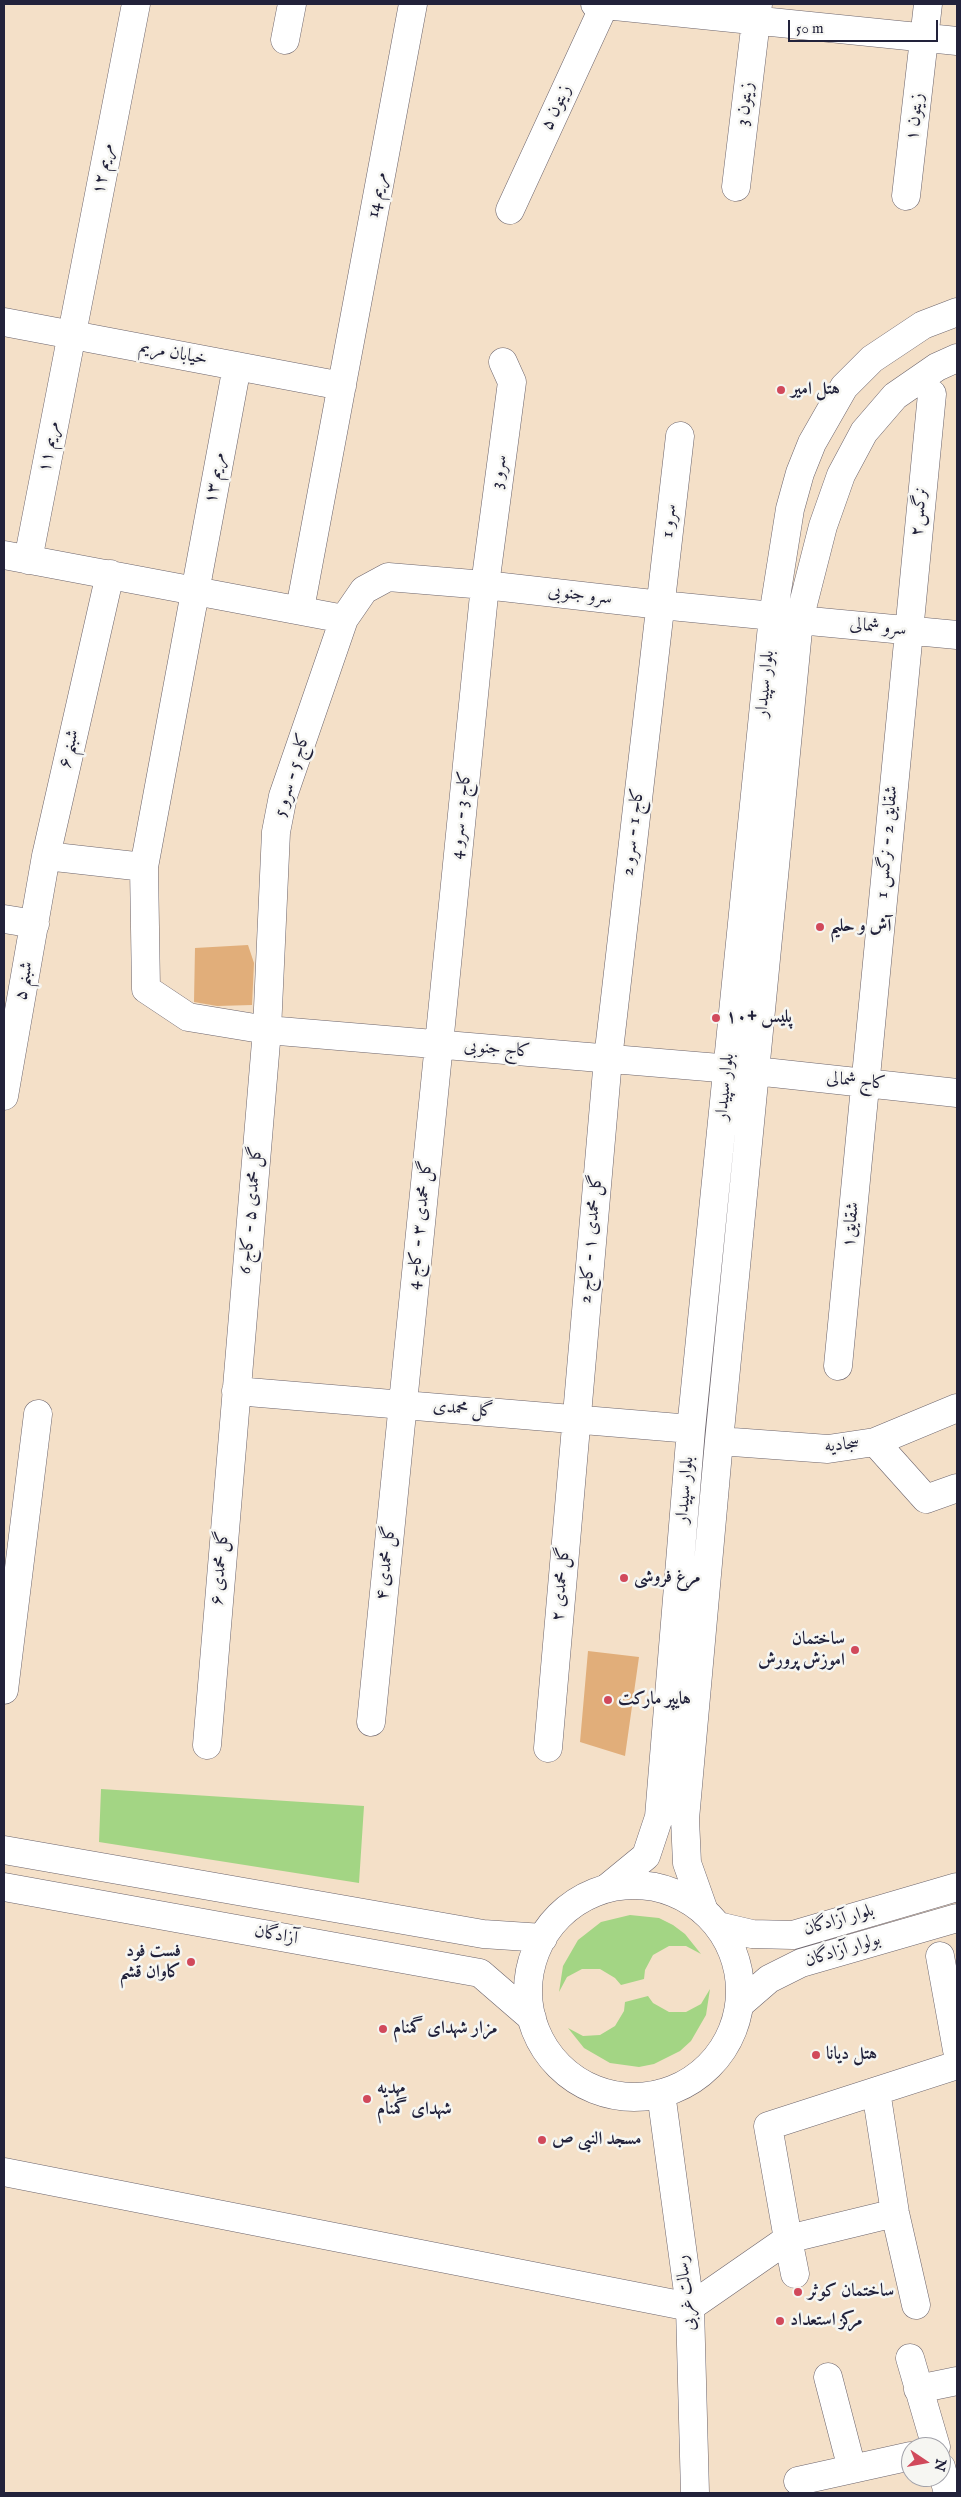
<!DOCTYPE html>
<meta charset="utf-8">
<style>
body{margin:0}
#map{position:relative;width:961px;height:2497px;overflow:hidden;background:#f4e0c8;font-family:"IM FELL English",serif}
canvas{display:block}
.frame{position:absolute;inset:0;border:5px solid #22223b;pointer-events:none}
.north{position:absolute;left:901px;top:2437px;width:50px;height:50px;box-sizing:border-box;background:#f6f6f2;border:1px solid #a1a1a9;border-radius:50%;rotate:102deg;font-size:14px;font-weight:700;line-height:20px;text-align:center;color:#22223b}
.north::after{content:'';display:block;margin:auto;width:18px;height:22px;background:#d1495b;clip-path:polygon(50% 0,100% 100%,50% 72%,0 100%)}
.scale{position:absolute;left:788px;top:20px;width:150px;height:22px;box-sizing:border-box;border:2px solid #22223b;border-top:0;padding-left:6px;font-size:15px;line-height:18px;white-space:nowrap;color:#22223b;-webkit-text-stroke:4px #f6f6f2;paint-order:stroke}
</style>
<div id="map">
<canvas width="961" height="2497"></canvas>
<div class="frame"></div>
<div class="north">N</div>
<div class="scale">50 m</div>
</div>
<script>
const c = document.querySelector('canvas').getContext('2d');
c.lineJoin = 'round';
function paint(path, color) { c.fillStyle = color; c.fill(path, 'evenodd'); }
const shape = rows => new Path2D(rows.map(r => 'M' + r).join(''));
function stroke(path, color, width, dash) { c.strokeStyle = color; c.lineWidth = width; c.lineCap = dash ? 'butt' : 'round'; c.setLineDash(dash || []); c.stroke(path); }
function drawText(font, color, halo, rows, align = 'center') {
  c.font = font + ' "IM FELL English",Amiri,serif'; c.lineWidth = 5; c.setLineDash([]); c.textBaseline = 'middle'; c.strokeStyle = halo; c.fillStyle = color; for (const [text, x, y, turn = 0] of rows) {
    c.save(); c.translate(x, y); c.rotate((+turn || 0) * Math.PI / 180); c.textAlign = isNaN(turn) ? turn : align; if (halo) c.strokeText(text, 0, 0); c.fillText(text, 0, 0); c.restore();
  }
}
const green = shape([
 [101,1789,364,1806,359,1883,99,1842],
 [630,1915,659,1918,673,1925,685,1934,701,1954,686,1946,669,1946,653,1955,645,1970,644,1979,621,1985,615,1978,600,1969,582,1969,567,1977,559,1992,563,1966,578,1940,601,1922],
 [710,1989,706,2015,691,2041,680,2051,654,2064,639,2067,610,2063,584,2048,568,2028,583,2036,600,2035,615,2026,624,2011,625,2002,648,1996,653,2003,669,2012,686,2012,701,2004]
]);
const building = shape([
 [248,945,254,963,252,1005,217,1006,194,1002,195,948],
 [588,1651,639,1657,625,1756,580,1742]
]);
const minor = shape([
 [595,4,957,41],
 [285,40,292,4],
 [736,187,758,4],
 [906,196,928,4],
 [510,210,604,6],
 [4,322,342,386],
 [237,366,144,867,146,989,188,1017,267,1030,755,1071,957,1093],
 [4,555,344,619],
 [28,560,136,4],
 [300,609,413,4],
 [799,620,957,635],
 [46,856,144,867],
 [4,919,35,924],
 [4,1096,46,856,110,574],
 [838,1366,932,394],
 [236,1391,691,1429],
 [719,1441,828,1449,875,1442,957,1408],
 [875,1442,926,1499,957,1488],
 [4,1690,38,1414],
 [371,1722,485,585,512,382,503,362],
 [207,1745,267,1030,276,832,283,796,344,619,364,590,388,577,485,585,661,605,773,616],
 [548,1748,608,1059,680,436],
 [607,1888,646,1856,659,1817,691,1429,773,616,790,509,800,473,812,443,844,387,872,359,923,325,957,312],
 [704,1911,687,1863,685,1819,719,1441,799,620,823,526,841,475,864,432,895,396,937,367,957,358],
 [940,1956,957,2050],
 [876,2091,895,2213,916,2305],
 [4,2172,690,2307,788,2239,768,2126,957,2065],
 [795,2274,788,2239,895,2213],
 [910,2358,936,2447],
 [828,2377,852,2469],
 [918,2389,957,2381],
 [941,2467,948,2493],
 [798,2481,911,2456]
]);
const major = shape([
 [4,1850,483,1934,543,1938],
 '528 1991a106 106 0 1 1 212 0a106 106 0 1 1-212 0Z',
 [4,1887,480,1973,532,2018],
 [718,1926,752,1934,793,1935,957,1887],
 [739,2005,769,1979,801,1963,957,1918],
 [661,2093,690,2307,695,2493]
]);
const markers = [
 [781,390,5,"#d1495b"],
 [820,927,5,"#d1495b"],
 [716,1018,5,"#d1495b"],
 [624,1578,5,"#d1495b"],
 [855,1650,5,"#d1495b"],
 [608,1700,5,"#d1495b"],
 [191,1962,5,"#d1495b"],
 [383,2029,5,"#d1495b"],
 [816,2055,5,"#d1495b"],
 [367,2099,5,"#d1495b"],
 [542,2140,5,"#d1495b"],
 [798,2292,5,"#d1495b"],
 [780,2321,5,"#d1495b"]
];
const streetNames = [
 ["زیتون 3",746,104,-83],
 ["زیتون ۵",557,108,-65],
 ["زیتون ۱",916,117,-83],
 ["مریم ۱۲",104,169,-79],
 ["مریم 14",378,195,-79],
 ["خیابان مریم",173,354,11],
 ["مریم ۱۱",50,447,-79],
 ["سرو 3",500,472,-82],
 ["مریم ۱۳",216,478,-80],
 ["نرگس۲",920,512,-85],
 ["سرو 1",670,521,-84],
 ["سرو جنوبی",580,596,7],
 ["سرو شمالی",878,628,6],
 ["بلوار سپیدار",766,684,-84],
 ["شبنم ۶",70,749,-77],
 ["کاج 5 - سرو 5",293,775,-73],
 ["کاج 3 - سرو 4",462,815,-84],
 ["کاج 1 - سرو 2",634,832,-83],
 ["شقایق 2 - نرگس 1",888,842,-85],
 ["شبنم ۵",25,981,-80],
 ["کاج جنوبی",497,1050,5],
 ["کاج شمالی",856,1082,6],
 ["بلوار سپیدار",726,1087,-84],
 ["گل محمدی ۵ - کاج 6",252,1210,-85],
 ["گل محمدی ۳ - کاج 4",421,1225,-84],
 ["شقایق۱",852,1225,-84],
 ["گل محمدی ۱ - کاج 2",592,1239,-85],
 ["گل محمدی",463,1410,5],
 ["سجادیه",842,1446,-5],
 ["بلوار سپیدار",686,1490,-85],
 ["گل محمدی ۴",387,1563,-84],
 ["گل محمدی ۶",221,1568,-85],
 ["گل محمدی ۲",562,1584,-85],
 ["بلوار آزادگان",839,1921,-16],
 ["آزادگان",276,1936,10],
 ["بولوار آزادگان",843,1951,-17],
 ["رسالت غربی",687,2293,-96]
];
const poiNames = [
 ["هتل امیر",791,390],
 ["آش و حلیم",830,927],
 ["پلیس +۱۰",726,1018],
 ["مرغ فروشی",634,1578],
 ["ساختمان",845,1640,"right"],
 ["اموزش پرورش",845,1661,"right"],
 ["هایپر مارکت",618,1700],
 ["فست فود",181,1952,"right"],
 ["كاوان قشم",181,1973,"right"],
 ["مزار شهدای گمنام",393,2029],
 ["هتل دیانا",826,2055],
 ["مهدیه",377,2089],
 ["شهدای گمنام",377,2110],
 ["مسجد النبی ص",552,2140],
 ["ساختمان کوثر",808,2292],
 ["مرکز استعداد",790,2321]
];
paint(green, '#a3d584');
paint(building, '#e1ae7a');
stroke(minor, '#6c646c', 29);
stroke(major, '#6c646c', 29);
stroke(minor, '#fff', 28);
stroke(major, '#fff', 28);
for (const [x, y, r, color] of markers) { const dot = new Path2D(); dot.arc(x, y, r, 0, 2 * Math.PI); c.fillStyle = color; c.fill(dot); stroke(dot, '#f6f6f2', 2); }
drawText('18px', '#22223b', '#f6f6f2', streetNames);
drawText('bold 18px', '#22223b', '#f6f6f2', poiNames, 'left');
</script>
